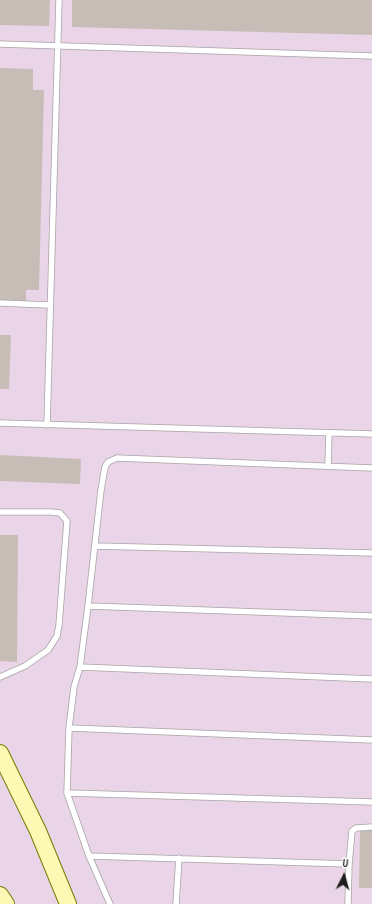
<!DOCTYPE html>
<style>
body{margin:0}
#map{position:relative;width:372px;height:904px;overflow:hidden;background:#f0eae4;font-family:"Sofia Sans Condensed",sans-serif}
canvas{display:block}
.north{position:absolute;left:324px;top:856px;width:40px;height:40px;-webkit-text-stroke:3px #fff;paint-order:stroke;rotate:6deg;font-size:11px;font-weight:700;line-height:16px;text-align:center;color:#1e1e1e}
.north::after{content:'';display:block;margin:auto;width:14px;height:18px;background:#1e1e1e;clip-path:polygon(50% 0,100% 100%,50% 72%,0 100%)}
</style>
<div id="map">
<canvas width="372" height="904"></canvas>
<div class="north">U</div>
</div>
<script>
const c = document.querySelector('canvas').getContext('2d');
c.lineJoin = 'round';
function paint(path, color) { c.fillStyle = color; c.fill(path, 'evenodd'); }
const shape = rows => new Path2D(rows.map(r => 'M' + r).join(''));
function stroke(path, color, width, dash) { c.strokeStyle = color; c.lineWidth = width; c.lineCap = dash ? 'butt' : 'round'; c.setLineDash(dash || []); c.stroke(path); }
const industrial = shape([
 [0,0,372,0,372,904,0,904]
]);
const building = shape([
 [0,0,50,0,49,26,0,25],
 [72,0,372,0,372,35,72,27],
 [0,68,33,69,33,90,44,90,39,290,26,290,26,302,0,301],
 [0,335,11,335,9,389,0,389],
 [0,455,81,459,80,484,0,481],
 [0,535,18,535,17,662,0,661],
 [360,829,372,830,372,888,359,888]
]);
const lane = shape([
 [0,44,372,56],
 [0,303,49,305],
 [0,423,372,434],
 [47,425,59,0],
 [328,466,329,433],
 [0,512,51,512,60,513,67,521,59,625,57,636,48,650,25,666,0,677],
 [95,546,372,553],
 [88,606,372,616],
 [80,667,372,679],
 [69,728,372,740],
 [67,793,372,802],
 [89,856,349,864,352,831,356,828,372,827],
 [110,904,89,856,67,793,69,728,74,687,80,667,88,606,101,490,105,467,108,462,117,458,372,468],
 [176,904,179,858],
 [348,904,349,864]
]);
const secondary = shape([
 [0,753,38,831,68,904],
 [0,895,6,904]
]);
paint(industrial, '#e9d5e7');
paint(building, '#c8bcb7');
stroke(lane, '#a5a5a5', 7);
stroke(secondary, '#797a00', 18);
stroke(lane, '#fff', 5.5);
stroke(secondary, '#fcf9b5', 16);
</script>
